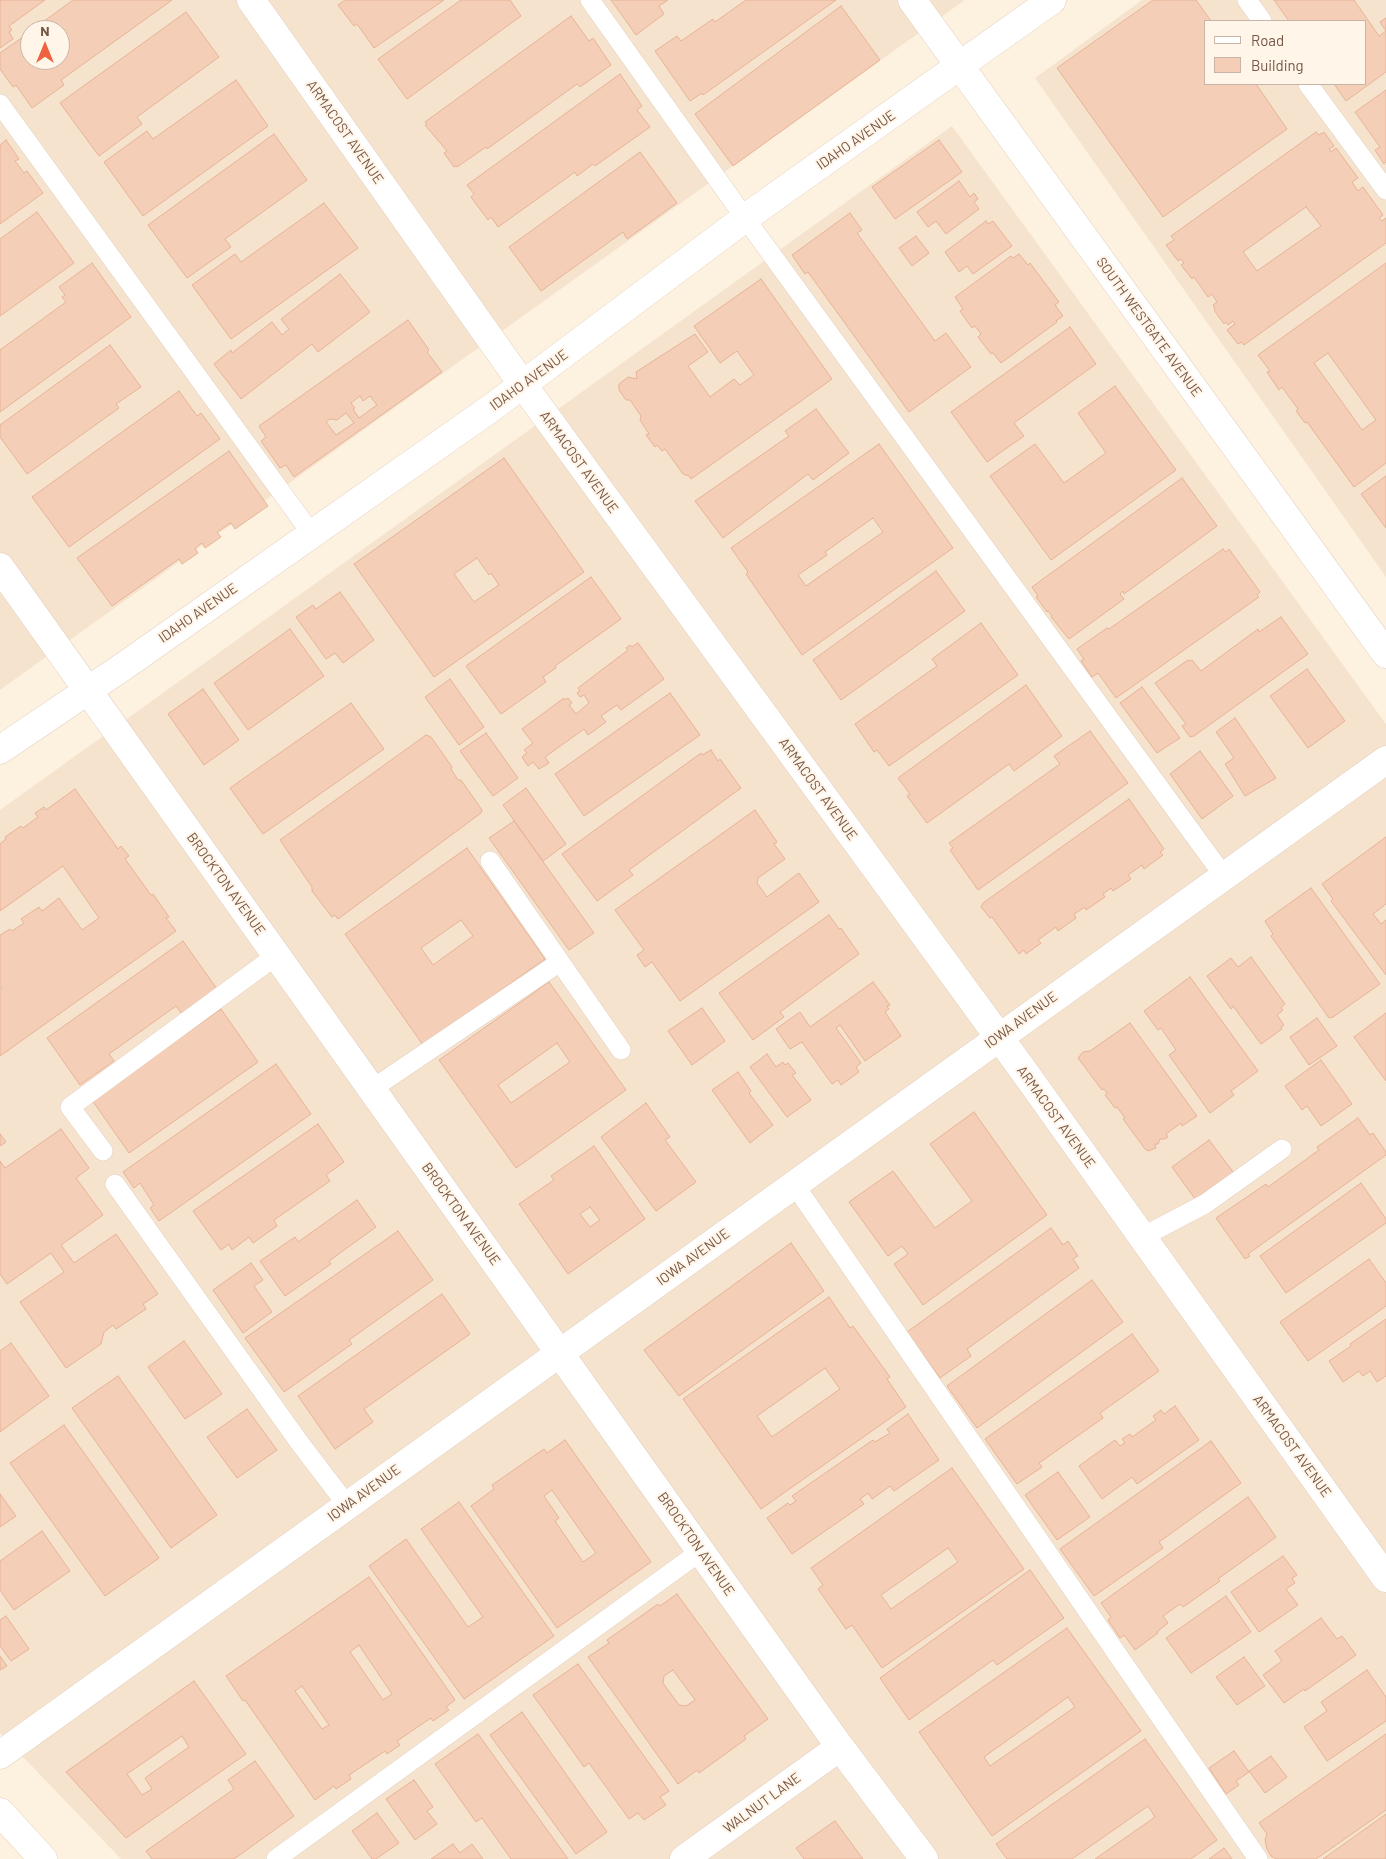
<!DOCTYPE html>
<style>
body{margin:0}
#map{position:relative;width:1386px;height:1859px;overflow:hidden;background:#fdf2e0;font-family:Barlow,sans-serif}
canvas{display:block}
.legend{position:absolute;left:1204px;top:20px;width:162px;height:65px;box-sizing:border-box;background:#fff5e8;border:1px solid #c8b5a7;margin:0;padding:6px 9px;list-style:none;font-size:15px;color:#765646}
.legend li{display:flex;align-items:center;gap:10px;height:25px}
.legend b{width:25px;border:1px solid #c8b5a7}
.north{position:absolute;left:20px;top:20px;width:50px;height:50px;box-sizing:border-box;background:#fff5e8;border:1px solid #c8b5a7;border-radius:50%;rotate:0deg;font-size:14px;font-weight:700;line-height:20px;text-align:center;color:#765646}
.north::after{content:'';display:block;margin:auto;width:18px;height:22px;background:#ef623e;clip-path:polygon(50% 0,100% 100%,50% 72%,0 100%)}
</style>
<div id="map">
<canvas width="1386" height="1859"></canvas>
<ul class="legend">
<li><b style="height:6px;background:#fff"></b>Road</li>
<li><b style="height:14px;background:#f4ceb6"></b>Building</li>
</ul>
<div class="north">N</div>
</div>
<script>
const c = document.querySelector('canvas').getContext('2d');
c.lineJoin = 'round';
function paint(path, color) { c.fillStyle = color; c.fill(path, 'evenodd'); }
const shape = rows => new Path2D(rows.map(r => 'M' + r).join(''));
function stroke(path, color, width, dash) { c.strokeStyle = color; c.lineWidth = width; c.lineCap = dash ? 'butt' : 'round'; c.setLineDash(dash || []); c.stroke(path); }
function drawText(font, color, halo, rows, align = 'center') {
  c.font = font + ' Barlow,sans-serif'; c.lineWidth = 4; c.setLineDash([]); c.textBaseline = 'middle'; c.strokeStyle = halo; c.fillStyle = color; for (const [text, x, y, turn = 0] of rows) {
    c.save(); c.translate(x, y); c.rotate((+turn || 0) * Math.PI / 180); c.textAlign = isNaN(turn) ? turn : align; if (halo) c.strokeText(text, 0, 0); c.fillText(text, 0, 0); c.restore();
  }
}
const residential = shape([
 [0,0,965,0,0,690],
 [30,30,60,30,60,60,30,60],
 [1142,0,1386,0,1386,577,1035,78],
 [1205,21,1365,21,1365,84,1205,84],
 [952,126,1386,724,1386,1859,121,1859,0,1733,0,810]
]);
const building = shape([
 [0,0,45,0,9,26,12,30,9,32,13,39,0,48,0,0],
 [73,0,172,0,61,80,64,85,32,108,16,85,13,87,0,69,0,53,30,32,30,60,60,60,60,30,32,30,73,0],
 [345,0,444,0,374,48,357,24,354,26,338,5,345,0],
 [461,0,510,0,521,16,407,99,378,59,461,0],
 [611,0,668,0,659,6,664,14,636,35,611,0],
 [746,0,836,0,703,95,702,93,690,101,655,51,677,36,681,41,713,19,715,22,746,0],
 [1153,0,1196,0,1211,21,1205,21,1205,84,1256,84,1287,129,1163,217,1057,68,1153,0],
 [1274,0,1354,0,1379,36,1386,31,1380,22,1386,18,1386,72,1346,101,1334,84,1365,84,1365,21,1289,21,1274,0],
 [841,6,880,60,733,166,695,114,841,6],
 [186,12,219,57,137,117,142,124,99,156,60,103,186,12],
 [571,16,589,41,593,38,611,65,580,87,577,84,487,149,486,147,457,167,456,166,454,167,444,153,447,151,425,125,427,124,425,122,571,16],
 [620,74,642,106,637,110,650,127,595,166,593,164,577,176,575,172,498,227,491,217,488,220,471,197,474,194,467,185,620,74],
 [236,80,268,126,143,216,104,162,147,131,153,139,236,80],
 [1386,90,1386,162,1384,164,1375,150,1380,147,1355,112,1386,90],
 [1316,132,1319,135,1324,132,1334,146,1329,149,1331,152,1336,148,1358,178,1352,182,1358,191,1363,187,1383,215,1379,218,1382,221,1386,218,1386,243,1244,345,1242,342,1238,344,1227,330,1235,324,1233,321,1228,325,1226,322,1224,324,1214,310,1215,309,1213,305,1217,302,1212,294,1208,297,1194,277,1192,279,1181,265,1184,263,1181,259,1178,261,1166,245,1174,240,1171,236,1316,132],
 [1306,207,1321,226,1257,271,1243,252,1306,207],
 [274,134,307,180,225,239,231,247,187,278,148,225,274,134],
 [6,140,19,159,15,161,24,173,27,171,43,193,0,224,0,145,6,140],
 [939,140,962,172,895,219,872,187,939,140],
 [640,152,677,203,627,239,623,232,541,291,509,247,640,152],
 [959,181,970,197,974,193,978,199,974,202,979,209,946,234,936,221,928,227,917,212,959,181],
 [324,203,358,248,231,339,192,285,235,254,241,262,324,203],
 [37,212,74,263,0,316,0,239,37,212],
 [850,213,862,230,857,233,935,341,946,333,971,367,909,412,808,272,805,274,792,255,850,213],
 [986,221,988,224,993,221,1012,246,973,274,967,266,959,272,945,252,986,221],
 [916,236,929,253,912,266,899,248,916,236],
 [1019,254,1028,265,1030,263,1059,302,1055,305,1063,316,1056,321,1057,322,1001,363,993,353,991,354,978,337,981,334,975,326,972,328,960,311,963,309,955,297,1011,256,1013,258,1019,254],
 [92,263,131,317,0,412,0,350,66,302,62,297,65,295,59,287,92,263],
 [1386,263,1386,463,1354,487,1307,422,1305,423,1296,411,1298,409,1282,387,1279,390,1267,372,1270,371,1258,355,1386,263],
 [1328,353,1376,420,1362,430,1314,363,1328,353],
 [340,274,370,312,318,352,312,344,241,399,214,364,231,350,232,353,272,322,282,335,289,329,281,319,340,274],
 [761,279,832,379,691,479,689,476,683,474,665,449,662,451,657,445,655,447,646,435,649,434,640,420,641,416,630,400,626,400,619,390,619,384,628,377,637,379,636,372,695,334,708,352,688,366,710,397,734,379,740,385,754,375,737,351,720,363,694,326,761,279],
 [408,320,429,350,427,352,442,372,294,477,286,465,280,468,261,441,266,437,259,426,408,320],
 [360,396,363,401,370,396,377,405,359,418,353,409,355,408,351,403,360,396],
 [346,413,354,423,336,435,326,422,330,419,337,420,346,413],
 [1070,327,1096,364,1014,423,1024,436,987,462,951,412,1070,327],
 [110,345,141,387,116,404,119,408,27,474,0,437,0,425,110,345],
 [1115,386,1176,470,1051,560,990,476,1035,444,1064,483,1106,453,1078,413,1115,386],
 [179,391,197,416,201,413,220,439,69,547,32,497,179,391],
 [816,409,849,453,813,480,808,474,723,538,695,501,789,436,785,431,816,409],
 [879,444,953,548,802,655,746,574,748,572,731,548,879,444],
 [873,518,883,532,806,586,798,575,827,555,825,552,873,518],
 [229,451,268,506,235,529,231,523,217,532,221,537,205,548,202,543,195,548,198,553,182,564,179,559,112,606,77,558,229,451],
 [504,458,584,572,434,677,354,564,504,458],
 [477,558,489,575,491,573,499,585,474,602,454,574,477,558],
 [1386,476,1386,528,1361,494,1386,476],
 [1182,478,1217,526,1124,594,1123,591,1120,594,1124,599,1069,639,1051,617,1052,616,1048,611,1047,612,1036,597,1038,596,1032,587,1182,478],
 [1223,549,1226,552,1229,549,1260,592,1257,595,1259,597,1116,698,1098,673,1092,677,1081,661,1084,659,1077,649,1107,628,1109,629,1223,549],
 [936,571,965,611,841,700,813,660,936,571],
 [591,577,621,619,555,666,556,668,543,677,546,682,501,714,466,666,591,577],
 [340,592,374,640,343,663,335,653,326,659,296,617,313,605,316,609,340,592],
 [1281,617,1308,654,1194,736,1190,737,1182,726,1186,724,1155,683,1188,660,1190,661,1192,660,1201,671,1258,629,1259,632,1281,617],
 [981,623,1018,675,889,766,877,750,874,752,855,724,937,666,932,659,981,623],
 [290,629,324,676,248,730,214,683,290,629],
 [638,643,664,679,621,710,617,705,601,716,606,722,588,735,584,729,545,757,549,763,539,769,533,762,528,766,522,757,527,753,524,750,533,743,522,729,564,698,565,700,568,698,572,703,569,705,576,714,589,703,584,695,580,697,577,693,580,691,578,688,628,650,626,648,630,645,632,647,638,643],
 [1307,669,1345,721,1308,748,1270,696,1307,669],
 [450,679,484,727,459,745,425,697,450,679],
 [1026,685,1062,736,1014,771,1009,764,927,823,907,796,910,794,898,778,1026,685],
 [1142,687,1180,738,1157,753,1120,703,1142,687],
 [203,689,239,740,204,765,168,714,203,689],
 [670,693,700,735,584,816,555,774,670,693],
 [351,703,384,749,263,834,230,788,351,703],
 [1235,718,1276,778,1245,796,1225,764,1234,758,1216,732,1235,718],
 [1090,731,1128,783,978,890,950,850,953,848,949,843,1060,764,1054,756,1090,731],
 [486,733,518,778,493,796,460,751,486,733],
 [426,735,431,737,452,767,451,769,458,780,461,780,482,810,481,813,338,919,335,915,332,917,312,891,312,887,280,840,426,735],
 [711,750,718,761,720,759,741,788,629,870,633,875,597,901,562,854,701,753,702,755,711,750],
 [1200,751,1233,796,1202,819,1170,774,1200,751],
 [526,788,566,844,543,861,503,805,526,788],
 [75,789,118,849,121,846,129,856,125,859,151,895,153,894,169,917,166,918,176,931,0,1056,0,989,2,988,0,986,0,935,10,929,12,931,24,923,21,919,39,907,42,911,59,898,82,930,99,918,63,866,0,911,0,844,6,839,5,837,21,826,23,828,38,817,35,813,44,807,46,810,75,789],
 [1129,799,1164,849,1160,852,1163,855,1144,869,1142,865,1128,875,1131,879,1113,891,1111,888,1103,894,1105,897,1086,910,1085,907,1074,914,1076,918,1058,931,1056,927,1038,940,1041,943,1026,954,1024,950,1019,954,992,917,990,918,981,907,983,903,1129,799],
 [755,810,777,842,774,844,785,859,758,878,757,883,767,897,799,873,819,902,680,1001,652,962,645,967,637,955,644,950,615,910,755,810],
 [514,821,594,933,569,950,489,838,514,821],
 [1386,837,1386,904,1373,914,1381,924,1386,920,1386,975,1331,901,1333,899,1322,884,1386,837],
 [467,848,545,959,423,1045,345,934,467,848],
 [461,920,473,936,433,965,421,948,461,920],
 [1311,888,1380,984,1333,1017,1329,1018,1271,936,1273,934,1265,921,1311,888],
 [829,915,839,929,841,928,859,954,780,1012,784,1017,753,1040,719,993,829,915],
 [183,941,217,989,182,1014,176,1006,109,1054,114,1061,80,1085,47,1038,183,941],
 [1251,957,1285,1004,1281,1008,1283,1010,1277,1015,1284,1025,1281,1027,1282,1029,1261,1044,1233,1006,1231,1009,1207,976,1231,958,1238,967,1251,957],
 [1190,977,1258,1071,1231,1091,1234,1095,1210,1113,1169,1055,1176,1050,1161,1028,1158,1030,1144,1011,1190,977],
 [549,982,626,1090,516,1168,439,1060,549,982],
 [557,1043,570,1062,511,1103,498,1085,557,1043],
 [873,982,890,1005,887,1006,889,1009,885,1012,901,1036,865,1061,840,1025,836,1028,861,1063,856,1067,859,1072,841,1085,838,1080,832,1084,802,1042,790,1049,776,1029,800,1012,810,1027,873,982],
 [702,1008,725,1041,692,1065,668,1031,702,1008],
 [221,1009,258,1062,129,1153,92,1100,221,1009],
 [1386,1013,1386,1081,1354,1037,1386,1013],
 [1317,1018,1337,1046,1309,1065,1290,1037,1317,1018],
 [1130,1023,1197,1116,1182,1126,1181,1123,1166,1134,1168,1137,1164,1139,1160,1139,1158,1144,1155,1144,1156,1148,1148,1151,1145,1149,1123,1119,1125,1118,1117,1107,1115,1108,1105,1095,1107,1093,1104,1089,1102,1090,1078,1058,1083,1052,1090,1051,1130,1023],
 [767,1054,776,1067,783,1062,785,1065,788,1063,796,1073,792,1075,811,1100,787,1117,750,1067,767,1054],
 [1321,1060,1352,1104,1321,1126,1307,1106,1302,1110,1285,1086,1321,1060],
 [276,1064,311,1114,159,1221,150,1208,154,1205,140,1183,134,1188,123,1172,276,1064],
 [738,1072,751,1091,749,1093,773,1125,750,1143,712,1090,738,1072],
 [646,1103,670,1137,665,1140,696,1182,656,1211,601,1137,646,1103],
 [974,1112,1047,1215,923,1305,894,1264,908,1254,902,1246,888,1256,849,1202,893,1171,935,1228,972,1201,930,1144,974,1112],
 [1358,1118,1370,1135,1373,1133,1386,1152,1386,1155,1248,1254,1250,1256,1245,1259,1216,1218,1266,1184,1268,1187,1319,1150,1317,1147,1358,1118],
 [318,1124,344,1162,326,1175,330,1181,274,1220,277,1226,253,1243,249,1237,232,1250,229,1244,221,1250,193,1211,318,1124],
 [61,1129,89,1168,76,1178,103,1215,61,1245,74,1263,116,1234,158,1294,143,1304,146,1309,116,1329,113,1325,104,1332,101,1344,66,1368,20,1302,64,1272,51,1253,7,1284,0,1274,0,1161,5,1168,61,1129],
 [0,1134,6,1142,0,1146,0,1134],
 [1209,1140,1234,1173,1198,1203,1172,1167,1209,1140],
 [594,1146,645,1219,568,1274,519,1204,554,1180,551,1176,594,1146],
 [590,1207,600,1220,590,1227,580,1214,590,1207],
 [1361,1183,1386,1219,1386,1223,1286,1293,1260,1256,1361,1183],
 [357,1200,376,1227,329,1261,331,1264,285,1296,260,1261,295,1237,298,1242,357,1200],
 [1051,1228,1063,1245,1068,1241,1078,1256,1073,1259,1079,1268,967,1349,971,1356,940,1378,907,1332,1051,1228],
 [398,1231,433,1280,349,1340,352,1344,284,1392,245,1338,398,1231],
 [791,1243,824,1291,679,1396,644,1350,791,1243],
 [1369,1259,1386,1283,1386,1306,1308,1361,1280,1322,1369,1259],
 [251,1263,263,1280,254,1286,272,1312,243,1333,213,1290,251,1263],
 [1092,1280,1123,1322,977,1428,947,1386,1092,1280],
 [442,1294,470,1334,364,1409,373,1422,335,1449,298,1396,442,1294],
 [829,1297,850,1328,853,1326,890,1377,887,1379,906,1407,761,1509,683,1399,829,1297],
 [825,1368,840,1389,772,1437,757,1416,825,1368],
 [1386,1319,1386,1376,1377,1382,1370,1371,1363,1376,1359,1371,1343,1382,1329,1361,1351,1346,1350,1344,1386,1319],
 [1132,1334,1159,1371,1100,1413,1103,1418,1039,1463,1042,1467,1017,1484,985,1439,1132,1334],
 [184,1341,222,1394,185,1419,148,1367,184,1341],
 [11,1343,49,1396,0,1432,0,1351,11,1343],
 [118,1376,217,1515,171,1548,72,1408,118,1376],
 [1175,1406,1199,1440,1137,1484,1132,1477,1102,1499,1079,1466,1115,1440,1120,1446,1125,1443,1122,1439,1130,1434,1132,1437,1156,1420,1153,1416,1161,1410,1164,1414,1175,1406],
 [247,1409,277,1450,237,1478,207,1437,247,1409],
 [908,1414,939,1460,894,1491,890,1486,872,1499,868,1493,860,1499,864,1504,792,1554,767,1518,788,1503,790,1505,796,1501,792,1496,873,1440,875,1442,890,1433,887,1429,908,1414],
 [64,1425,159,1558,105,1596,10,1463,64,1425],
 [565,1440,651,1562,557,1628,471,1506,494,1489,492,1485,544,1449,547,1453,565,1440],
 [552,1490,596,1553,583,1562,555,1521,559,1518,544,1496,552,1490],
 [1211,1441,1241,1483,1159,1542,1163,1548,1094,1596,1060,1549,1211,1441],
 [952,1468,1024,1569,882,1668,852,1625,846,1629,818,1589,823,1585,811,1568,952,1468],
 [948,1548,958,1562,891,1609,881,1595,948,1548],
 [1058,1472,1090,1517,1057,1540,1025,1495,1058,1472],
 [0,1494,16,1516,0,1527,0,1494],
 [1248,1497,1276,1537,1218,1579,1220,1581,1183,1607,1180,1604,1163,1616,1168,1623,1157,1632,1158,1633,1135,1650,1124,1635,1120,1638,1108,1620,1111,1617,1101,1603,1248,1497],
 [459,1502,554,1636,464,1699,369,1566,406,1539,468,1627,483,1617,421,1529,459,1502],
 [42,1531,70,1571,14,1610,0,1590,0,1561,42,1531],
 [1283,1556,1297,1575,1292,1578,1295,1583,1286,1589,1298,1605,1259,1632,1231,1592,1283,1556],
 [1030,1570,1064,1618,997,1665,993,1660,909,1720,880,1678,1030,1570],
 [369,1577,455,1700,446,1707,449,1710,433,1721,431,1718,397,1741,400,1745,387,1754,385,1751,349,1775,351,1779,336,1789,334,1786,315,1800,245,1700,243,1701,226,1676,369,1577],
 [359,1645,392,1694,383,1700,350,1652,359,1645],
 [302,1686,329,1725,322,1729,295,1691,302,1686],
 [677,1594,768,1719,744,1736,746,1739,699,1773,697,1770,678,1784,588,1657,609,1643,607,1640,658,1604,660,1606,677,1594],
 [673,1670,695,1700,686,1706,679,1705,663,1683,664,1676,673,1670],
 [1226,1596,1251,1632,1191,1673,1166,1638,1226,1596],
 [6,1616,29,1649,11,1661,0,1646,0,1620,6,1616],
 [1321,1618,1337,1639,1342,1636,1356,1655,1305,1691,1304,1689,1284,1703,1263,1675,1282,1661,1275,1651,1321,1618],
 [1067,1628,1141,1731,992,1836,919,1732,1067,1628],
 [1068,1697,1075,1707,990,1766,984,1757,1068,1697],
 [0,1656,7,1666,0,1670,0,1656],
 [1244,1657,1265,1686,1237,1705,1216,1677,1244,1657],
 [578,1664,669,1791,660,1797,666,1805,644,1820,638,1813,629,1819,589,1763,584,1767,533,1695,578,1664],
 [1367,1670,1386,1697,1386,1721,1327,1761,1304,1727,1327,1711,1321,1702,1367,1670],
 [194,1681,246,1754,126,1838,66,1772,194,1681],
 [182,1736,189,1747,145,1778,152,1789,142,1795,127,1774,182,1736],
 [522,1712,607,1832,576,1854,490,1735,522,1712],
 [478,1734,568,1859,511,1859,482,1818,476,1822,435,1764,478,1734],
 [1386,1734,1386,1810,1316,1859,1276,1859,1271,1856,1267,1849,1265,1840,1267,1834,1259,1823,1386,1734],
 [1145,1739,1217,1840,1191,1859,1095,1859,1155,1817,1148,1806,1072,1859,1007,1859,996,1844,1145,1739],
 [1234,1751,1249,1772,1236,1781,1239,1785,1226,1794,1209,1768,1234,1751],
 [1271,1756,1287,1777,1265,1793,1249,1771,1271,1756],
 [255,1761,294,1816,234,1859,152,1859,146,1851,234,1789,228,1780,255,1761],
 [414,1780,433,1807,427,1811,437,1824,415,1840,386,1799,414,1780],
 [377,1813,399,1843,376,1859,372,1859,352,1831,377,1813],
 [1386,1814,1386,1859,1323,1859,1386,1814],
 [835,1821,863,1859,804,1859,796,1848,835,1821],
 [453,1844,460,1853,472,1844,483,1859,431,1859,453,1844],
 [1224,1848,1232,1859,1209,1859,1224,1848]
]);
const service = shape([
 [590,0,745,218,1223,875],
 [1247,0,1262,21],
 [1308,84,1386,190],
 [0,104,311,533],
 [490,861,621,1050],
 [372,1089,560,962],
 [103,1151,70,1107,277,955],
 [115,1184,299,1442,347,1505],
 [794,1184,1258,1859],
 [1142,1237,1205,1204,1282,1149],
 [276,1859,701,1551]
]);
const minor = shape([
 [251,0,523,385,1023,1070,1386,1578],
 [912,0,1386,654],
 [0,567,840,1747,924,1859],
 [0,750,127,664,494,406,745,218,1052,0],
 [0,1755,1386,760],
 [684,1859,840,1747]
]);
const secondary = shape([
 [0,1812,43,1859]
]);
const streetNames = [
 ["ARMACOST AVENUE",345,132,55],
 ["IDAHO AVENUE",856,140,-35],
 ["SOUTH WESTGATE AVENUE",1149,327,54],
 ["IDAHO AVENUE",529,380,-36],
 ["ARMACOST AVENUE",579,462,54],
 ["IDAHO AVENUE",198,613,-35],
 ["ARMACOST AVENUE",818,789,54],
 ["BROCKTON AVENUE",226,884,54],
 ["IOWA AVENUE",1021,1020,-36],
 ["ARMACOST AVENUE",1056,1117,54],
 ["BROCKTON AVENUE",461,1214,54],
 ["IOWA AVENUE",693,1257,-36],
 ["ARMACOST AVENUE",1292,1446,54],
 ["IOWA AVENUE",364,1493,-36],
 ["BROCKTON AVENUE",696,1544,55],
 ["WALNUT LANE",762,1803,-36]
];
paint(residential, '#f5e3ce');
paint(building, '#f4ceb6');
stroke(building, '#e8b396', 1);
stroke(service, '#e4cfbf', 20);
stroke(minor, '#e4cfbf', 29);
stroke(secondary, '#e9d0bb', 29);
stroke(service, '#fff', 19);
stroke(minor, '#fff', 28);
stroke(secondary, '#fff', 28);
drawText('14px', '#765646', '#fff5e8', streetNames);
</script>
